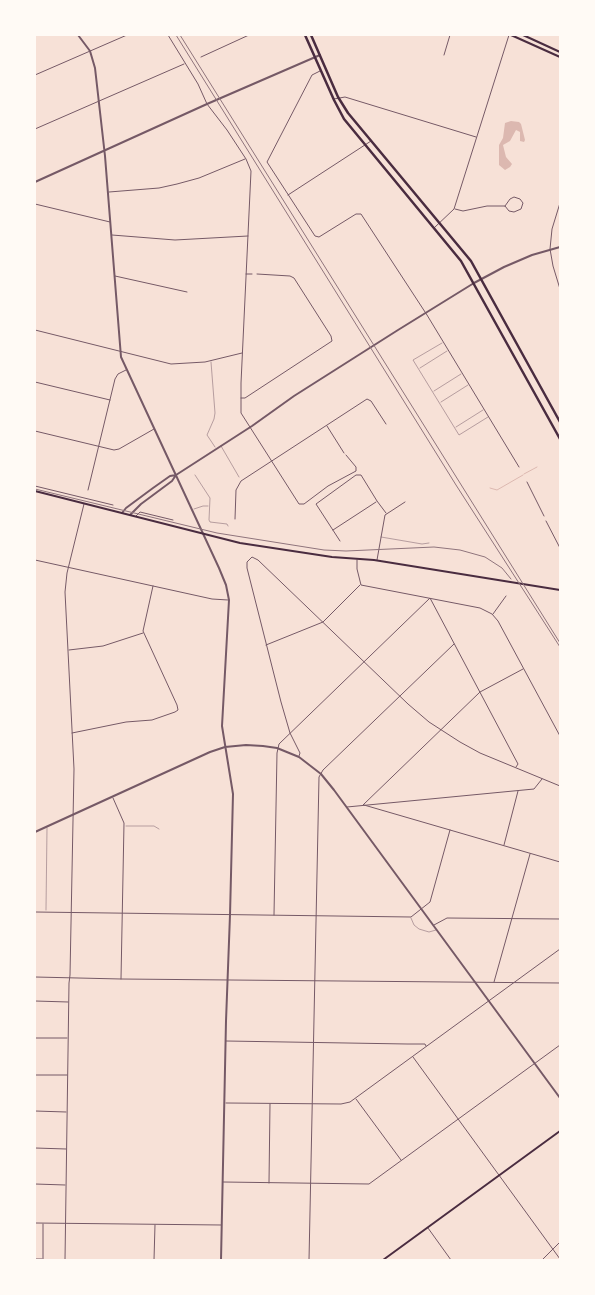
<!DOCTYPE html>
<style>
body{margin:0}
#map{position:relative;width:595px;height:1295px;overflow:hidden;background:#f7e1d7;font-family:Montserrat,sans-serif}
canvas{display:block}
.frame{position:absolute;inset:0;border:36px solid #fffaf5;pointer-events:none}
</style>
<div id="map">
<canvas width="595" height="1295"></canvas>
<div class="frame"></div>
</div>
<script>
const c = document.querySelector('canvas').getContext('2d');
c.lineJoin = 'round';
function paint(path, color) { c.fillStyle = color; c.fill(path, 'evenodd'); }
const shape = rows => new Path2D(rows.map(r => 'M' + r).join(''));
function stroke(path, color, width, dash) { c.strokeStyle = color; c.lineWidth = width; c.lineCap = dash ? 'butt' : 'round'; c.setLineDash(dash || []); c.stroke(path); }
const water = shape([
 [511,121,519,122,521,124,525,140,524,142,520,141,520,132,516,130,510,141,503,145,506,157,512,164,510,167,505,170,499,165,499,145,503,138,505,123]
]);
const stream = shape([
 [524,474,537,467],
 [490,488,497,490,523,475]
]);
const service = shape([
 [442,343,413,360,459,435,488,417],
 [211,362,215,413,214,419,207,435,215,447],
 [420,368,447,351],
 [434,391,461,374],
 [441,402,468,385],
 [456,427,483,410],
 [221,446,239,477],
 [195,475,210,498,209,520,210,522,227,524,228,526],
 [194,509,203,506,208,506],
 [381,537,422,544,429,543],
 [126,826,154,826,159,829],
 [46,910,47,828],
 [411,918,414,925,419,929,429,932,436,930]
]);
const pedestrian = shape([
 [444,55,450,35]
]);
const minor = shape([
 [168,35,198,84,207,104,227,130,246,159,251,171,241,383,241,413,299,504,304,504,328,486,356,471,356,467,346,455],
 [201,57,249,35],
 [320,71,312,75,267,162,315,236,319,237,356,214,361,214,427,315,519,467],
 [35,75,127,35],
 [334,99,345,97,476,137],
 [35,129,184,64],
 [109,192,159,188,177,184,199,178,245,159],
 [288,195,371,141],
 [560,203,552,229,550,249,553,266,560,289],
 [35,204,110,222],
 [455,209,463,211,487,206,505,206,509,211,514,212,521,209,523,203,520,199,514,197,510,199,505,206],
 [434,228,454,209,509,35],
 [112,235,175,240,248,236],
 [246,274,252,274],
 [115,276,187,292],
 [35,330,171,364,205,362,242,353],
 [35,382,110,400],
 [241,398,245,398,332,341,331,336,294,278,290,276,257,274],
 [327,426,344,453],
 [35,431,114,450,119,449,154,429],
 [527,482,544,516],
 [35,486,113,505],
 [88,490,115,379,118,374,126,370],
 [136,516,140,512,173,520],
 [235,519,236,490,241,481,367,399,371,401,386,424],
 [546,521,560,548],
 [333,530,376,502],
 [340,541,316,504,356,475,361,475,377,501,386,513],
 [35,560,212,599,228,600],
 [357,560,357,569,361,585,480,608,492,614,498,621,560,736],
 [377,560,385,515,405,502],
 [493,614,506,596],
 [266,645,323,622,360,585],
 [69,650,103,646,143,633],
 [72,733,126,722,152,720,175,712,178,710,177,705,143,631,153,586],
 [299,756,300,753,290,733,281,702,247,568,247,562,252,557,258,560,408,704,429,722,460,742,480,753,560,786],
 [113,798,124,823,121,979],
 [363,805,480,692,523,669],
 [364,805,560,862],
 [347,807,534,789,542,779],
 [504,845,518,791],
 [35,912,411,917,430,902,450,830],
 [274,915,277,753,279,744,430,598,518,764,516,767],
 [434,925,447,918,560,919],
 [35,977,121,979,560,983],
 [494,982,530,854],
 [35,1001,68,1002],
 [35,1038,67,1038],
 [226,1041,407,1044,425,1044,426,1046],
 [413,1057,560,1259],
 [35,1075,67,1075],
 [356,1099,401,1160],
 [226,1103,341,1104,350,1102,560,949],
 [35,1111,66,1112],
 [35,1148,66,1149],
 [223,1182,369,1184,560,1045],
 [269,1183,270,1104],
 [35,1184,65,1185],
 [35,1223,221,1225],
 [428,1228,451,1260],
 [35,1259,42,1259],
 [43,1260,43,1224],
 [65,1260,69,983,70,975,74,769,65,592,67,573,84,504],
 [154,1260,155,1225],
 [309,1260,319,777,323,770,454,644],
 [542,1260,560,1242]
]);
const tertiary = shape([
 [78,35,90,51,95,68,105,156,121,357,219,568,226,585,229,600,222,726,233,794,230,915,226,1021,221,1260],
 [35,182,207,104,320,55],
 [122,513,126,508,153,488,170,476,176,475],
 [130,515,141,504,172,481,176,475,252,426,294,396,398,330,474,283,504,267,532,255,560,247],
 [35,832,210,752,225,747,246,745,263,746,277,748,299,757,321,774,334,790,560,1098]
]);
const secondary = shape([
 [511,35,560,57],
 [523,35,560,52],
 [35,491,240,543,332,557,374,560,560,590],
 [383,1260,560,1131]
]);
const primary = shape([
 [305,35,334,100,344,119,461,261,560,439],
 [311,35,338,97,348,113,471,261,560,422]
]);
const tram = shape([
 [180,35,560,643]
]);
const rail = shape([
 [176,35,456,485,560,647],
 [35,489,217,533,324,550,346,551,434,547,460,550,485,557,502,568,511,579]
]);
paint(water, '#dcb8b0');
stroke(stream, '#dcb8b0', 1);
stroke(service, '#755966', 0.5);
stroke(pedestrian, '#755966', 1);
stroke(minor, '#755966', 1);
stroke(tertiary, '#755966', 2);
stroke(secondary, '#4a2c40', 2);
stroke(primary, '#4a2c40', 2.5);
stroke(tram, '#8f747c', 1);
stroke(rail, '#8f747c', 1);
</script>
